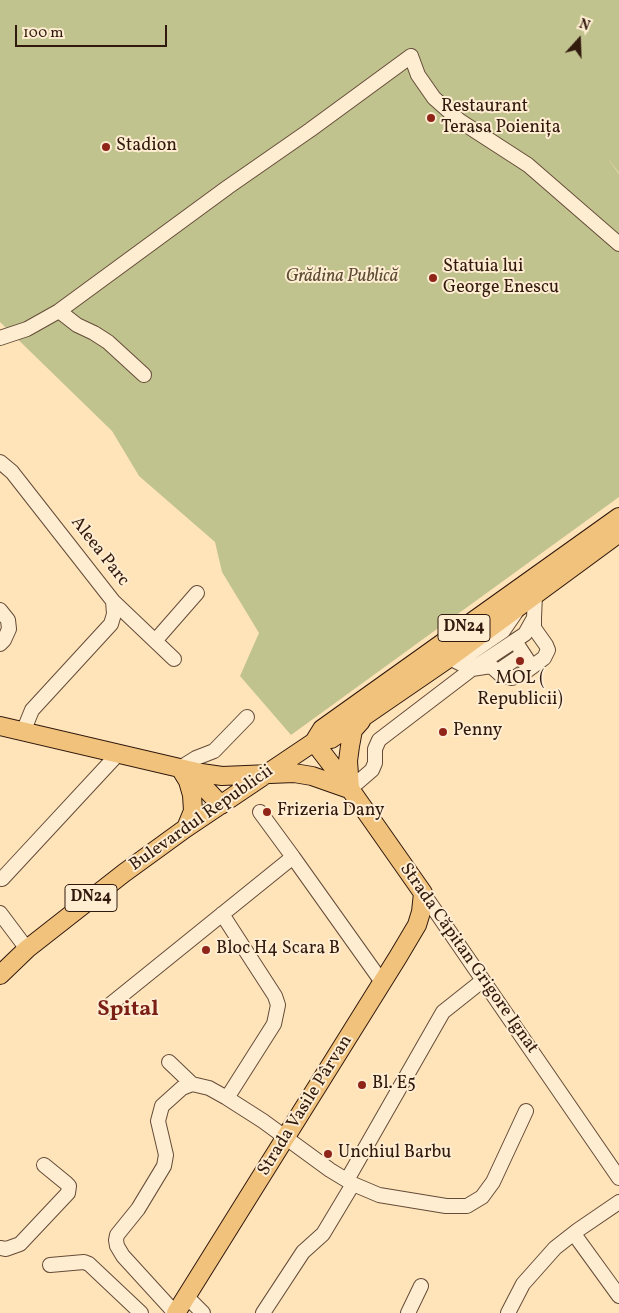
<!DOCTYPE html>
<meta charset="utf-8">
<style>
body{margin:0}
#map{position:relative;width:619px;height:1313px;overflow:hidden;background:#ffe3b9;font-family:Vollkorn,serif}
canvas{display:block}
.north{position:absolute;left:554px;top:15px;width:50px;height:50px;-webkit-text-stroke:4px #ffedd2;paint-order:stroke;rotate:20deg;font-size:14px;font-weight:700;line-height:20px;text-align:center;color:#31190d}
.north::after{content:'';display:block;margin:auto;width:18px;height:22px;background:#31190d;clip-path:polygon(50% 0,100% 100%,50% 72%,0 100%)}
.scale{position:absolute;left:15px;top:25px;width:152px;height:22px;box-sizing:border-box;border:2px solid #31190d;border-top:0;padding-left:6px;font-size:15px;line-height:18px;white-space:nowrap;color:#31190d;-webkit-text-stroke:4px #ffedd2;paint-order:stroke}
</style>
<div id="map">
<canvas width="619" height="1313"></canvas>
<div class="north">N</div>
<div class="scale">100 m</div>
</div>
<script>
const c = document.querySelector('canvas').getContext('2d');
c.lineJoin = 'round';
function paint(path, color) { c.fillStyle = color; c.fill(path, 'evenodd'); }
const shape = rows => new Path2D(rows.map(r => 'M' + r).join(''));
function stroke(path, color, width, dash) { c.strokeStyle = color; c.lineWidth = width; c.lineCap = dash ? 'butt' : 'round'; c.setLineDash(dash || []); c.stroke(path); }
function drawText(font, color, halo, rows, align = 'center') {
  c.font = font + ' Vollkorn,serif'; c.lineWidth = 4; c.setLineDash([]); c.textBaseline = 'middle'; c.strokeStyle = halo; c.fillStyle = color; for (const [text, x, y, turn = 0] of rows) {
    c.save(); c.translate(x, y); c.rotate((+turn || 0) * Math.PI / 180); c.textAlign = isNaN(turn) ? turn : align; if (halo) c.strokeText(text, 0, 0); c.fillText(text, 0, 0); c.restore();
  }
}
const green = shape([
 [0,0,619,0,619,173,606,156,619,174,619,497,291,735,240,676,259,633,222,572,215,542,139,476,112,431,0,322]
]);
const minor = shape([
 [59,311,77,325,94,333,108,342,144,375],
 [0,338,27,329,59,311,228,187,310,130,411,56,418,75,434,98,460,121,528,165,619,244],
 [0,462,12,472,113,601,174,659],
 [0,610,8,620,9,629,4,640,0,644],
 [155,641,197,593],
 [515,641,532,667],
 [450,657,468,655,503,631,516,612],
 [449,658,472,669,525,634,534,618,535,595],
 [498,671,523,654],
 [23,732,32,710,111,624,114,614,113,601],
 [180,768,196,758,214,751,247,717],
 [350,789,372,770,375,763,375,749,379,740,472,669,491,666,501,675,512,678,521,675,544,658,548,650,546,645,534,628,534,618],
 [260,812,293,857],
 [2,879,118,754],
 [423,893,619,1178],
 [0,913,27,949],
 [222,914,275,996,278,1005,274,1024,227,1098],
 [106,1008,293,857,382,982],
 [169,1062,192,1084],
 [347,1180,443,1012,482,981],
 [574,1234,619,1296],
 [0,1248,6,1249,20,1244,68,1193,69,1186,66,1183,44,1165],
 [50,1265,84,1262,89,1264,141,1313],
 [186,1296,203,1313],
 [175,1313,123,1256,117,1246,116,1240,117,1235,138,1209,164,1166,166,1155,158,1121,162,1106,182,1088,192,1084,209,1088,227,1098,263,1121,330,1170,353,1184,379,1195,446,1206,467,1206,482,1197,493,1182,526,1111],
 [263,1313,303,1252,323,1234,353,1184],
 [408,1313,421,1286],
 [508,1313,523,1284,555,1248,578,1230,619,1202]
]);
const major = shape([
 [0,726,201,773,222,776,294,773,312,776,349,789],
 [314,742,331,739,449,658,619,533],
 [180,768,188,781,192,795,193,811,186,828],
 [184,771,201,784,221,805],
 [350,789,348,761,350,746,353,730,361,721],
 [0,975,27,949,124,873,186,828,314,742,322,729,619,517],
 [176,1313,398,957,417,925,421,912,423,893,350,789,314,742]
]);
const markers = [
 [431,118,5,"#8f2418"],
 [106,147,5,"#8f2418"],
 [433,278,5,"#8f2418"],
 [520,661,5,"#8f2418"],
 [443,732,5,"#8f2418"],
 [267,812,5,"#8f2418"],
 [206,950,5,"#8f2418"],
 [362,1085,5,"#8f2418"],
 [328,1154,5,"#8f2418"]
];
const shields = [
 [464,628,52],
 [91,898,52]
];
const shieldNames = [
 ["DN24",464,628],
 ["DN24",91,898]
];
const poiNames = [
 ["Restaurant",441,108],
 ["Terasa Poienița",441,129],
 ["Stadion",116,147],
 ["Statuia lui",443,268],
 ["George Enescu",443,289],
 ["MOL (",520,680,"center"],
 ["Republicii)",520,701,"center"],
 ["Penny",453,732],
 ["Frizeria Dany",277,812],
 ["Bloc H4 Scara B",216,950],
 ["Bl. E5",372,1085],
 ["Unchiul Barbu",338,1154]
];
const parkNames = [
 ["Grădina Publică",342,278]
];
const streetNames = [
 ["Aleea Parc",99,552,52],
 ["Bulevardul Republicii",202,819,-35],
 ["Strada Căpitan Grigore Ignat",468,959,55],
 ["Strada Vasile Pârvan",306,1106,-58]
];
const districtNames = [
 ["Spital",128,1011]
];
paint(green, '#c1c38f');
stroke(minor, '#644c38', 16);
stroke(major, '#31190d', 20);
stroke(minor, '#ffedd2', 14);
stroke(major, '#f0c27c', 18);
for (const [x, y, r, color] of markers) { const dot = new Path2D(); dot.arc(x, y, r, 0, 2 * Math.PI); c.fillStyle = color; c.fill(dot); stroke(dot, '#ffedd2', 2); }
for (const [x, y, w] of shields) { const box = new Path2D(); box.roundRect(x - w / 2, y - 13.5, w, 27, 4); c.fillStyle = '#ffedd2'; c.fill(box); stroke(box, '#31190d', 1); }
drawText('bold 16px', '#31190d', null, shieldNames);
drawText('18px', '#31190d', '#ffedd2', poiNames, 'left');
drawText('italic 18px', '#5c4c34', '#ffedd2', parkNames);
drawText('18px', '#31190d', '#ffedd2', streetNames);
drawText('bold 22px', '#7a1f14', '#ffedd2', districtNames);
</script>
